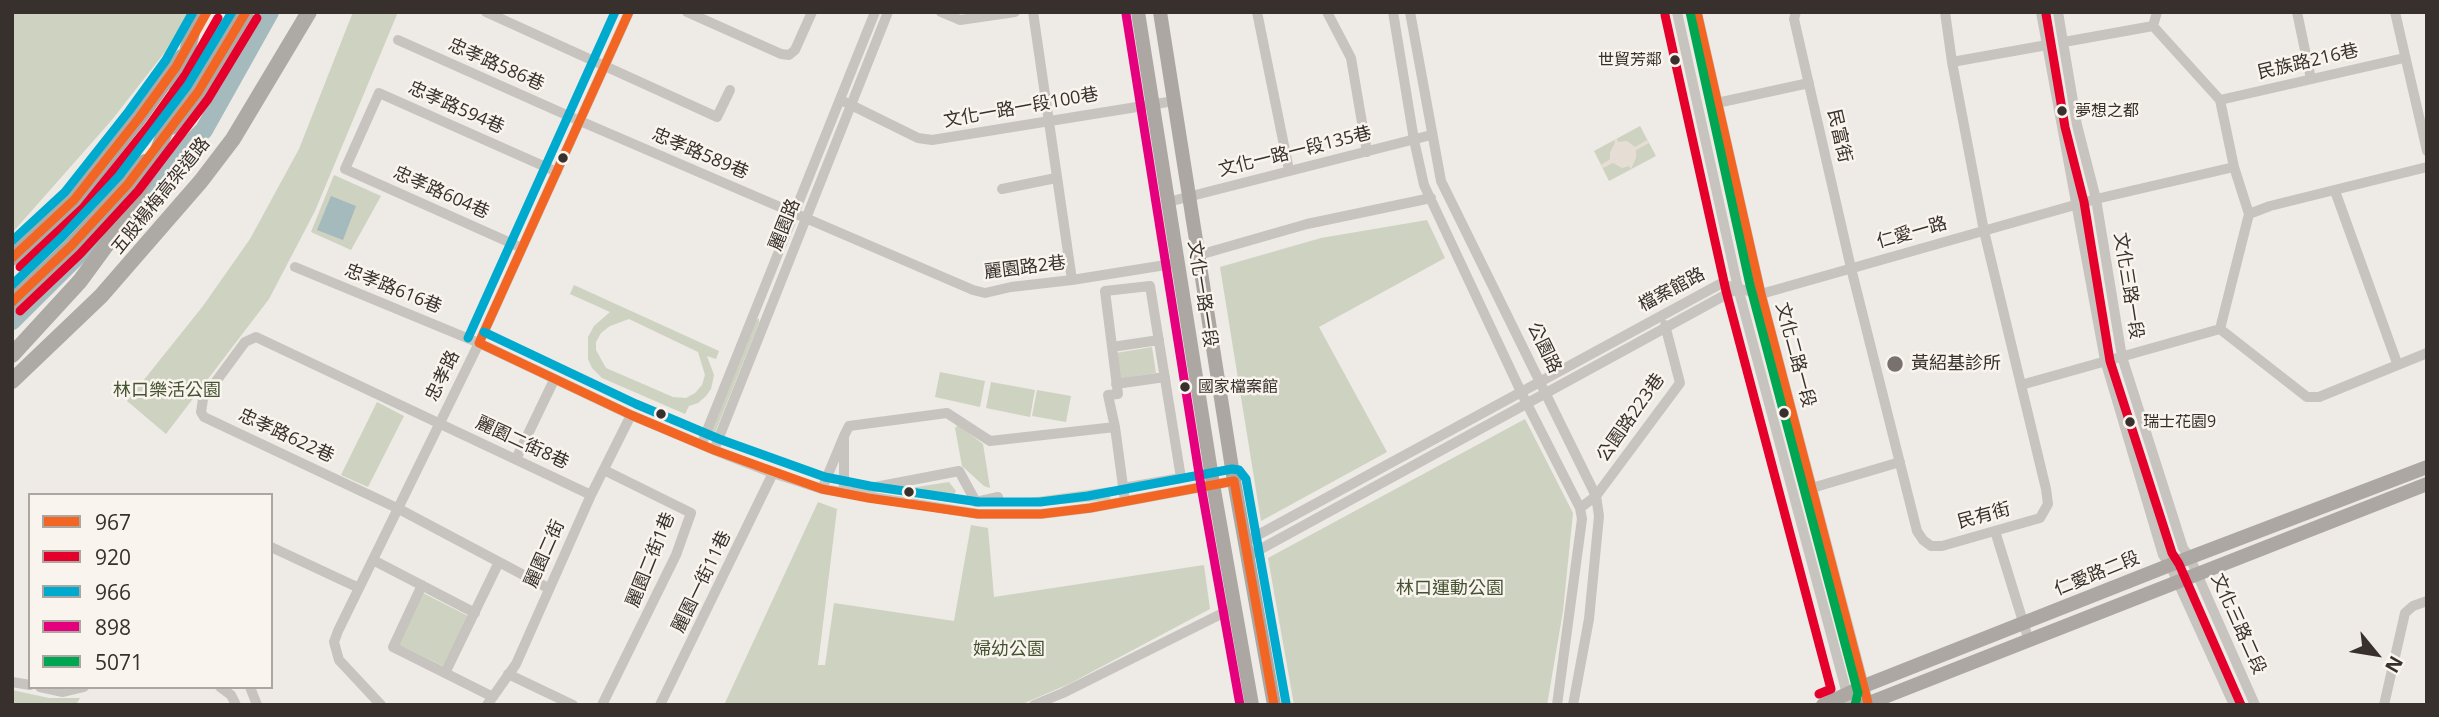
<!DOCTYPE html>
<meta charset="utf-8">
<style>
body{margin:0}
#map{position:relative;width:2439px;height:717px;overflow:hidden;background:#eeeae6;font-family:"Open Sans",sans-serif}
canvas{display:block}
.frame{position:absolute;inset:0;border:14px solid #38302c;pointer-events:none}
.legend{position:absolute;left:28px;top:493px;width:245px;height:196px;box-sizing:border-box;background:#f9f4ee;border:2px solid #aca6a0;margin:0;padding:9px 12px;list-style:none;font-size:21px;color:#38302c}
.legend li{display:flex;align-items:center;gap:14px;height:35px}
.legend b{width:35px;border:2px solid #aca6a0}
.north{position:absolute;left:2341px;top:619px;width:70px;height:70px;-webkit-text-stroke:5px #f9f4ee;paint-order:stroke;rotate:120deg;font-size:19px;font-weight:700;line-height:28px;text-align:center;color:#38302c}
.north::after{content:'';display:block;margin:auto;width:24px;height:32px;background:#38302c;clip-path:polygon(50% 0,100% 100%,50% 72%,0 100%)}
</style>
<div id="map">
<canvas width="2439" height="717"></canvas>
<div class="frame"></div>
<ul class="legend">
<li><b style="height:9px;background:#f26522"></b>967</li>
<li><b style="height:9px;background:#e4002b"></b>920</li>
<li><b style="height:9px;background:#00a9ce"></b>966</li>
<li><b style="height:9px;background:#e5007d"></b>898</li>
<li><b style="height:9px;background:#00a651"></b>5071</li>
</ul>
<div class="north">N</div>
</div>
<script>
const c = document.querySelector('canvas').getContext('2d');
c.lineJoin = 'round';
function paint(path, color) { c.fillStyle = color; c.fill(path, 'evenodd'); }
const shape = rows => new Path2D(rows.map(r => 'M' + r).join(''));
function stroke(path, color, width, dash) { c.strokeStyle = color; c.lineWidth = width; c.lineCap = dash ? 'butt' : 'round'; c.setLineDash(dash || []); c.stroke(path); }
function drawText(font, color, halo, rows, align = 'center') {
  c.font = font + ' "Open Sans","Noto Sans TC",sans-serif'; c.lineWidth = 5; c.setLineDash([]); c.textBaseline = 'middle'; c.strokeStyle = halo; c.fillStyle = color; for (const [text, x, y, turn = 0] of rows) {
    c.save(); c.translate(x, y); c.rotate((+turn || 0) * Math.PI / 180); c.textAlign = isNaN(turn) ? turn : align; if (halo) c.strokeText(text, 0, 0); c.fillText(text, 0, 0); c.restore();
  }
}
const green = shape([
 [12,12,189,12,165,52,111,121,12,233],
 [353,12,398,12,315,211,269,299,166,434,127,401,203,306,250,239,299,149],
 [1640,126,1656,156,1609,181,1594,151],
 [334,175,381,196,351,250,311,232],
 [1427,220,1445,258,1319,327,1387,452,1261,521,1220,267,1321,238],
 [574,285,719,351,716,359,707,356,714,375,711,389,706,396,698,403,689,406,685,414,602,378,592,368,588,359,588,337,594,326,610,312,570,294],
 [629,319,698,352,705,375,702,385,695,393,686,398,673,397,606,368,596,350,596,342,601,333,610,326],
 [759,318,759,323,714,435,709,433,755,321],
 [1152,347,1156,373,1120,379,1116,353],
 [940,372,985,381,980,407,935,397],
 [991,382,1035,390,1030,417,986,408],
 [1037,390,1071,396,1066,422,1032,416],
 [377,402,404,416,368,487,341,475],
 [1525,419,1573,513,1563,611,1547,705,1294,705,1268,558],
 [958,425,983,444,990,488,984,486,962,466,955,428],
 [949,482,956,491,950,502,884,492],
 [1110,487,1110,500,1037,506,1000,505,1000,502],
 [818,502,837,509,818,665,825,665,834,603,954,621,971,525,988,528,994,597,1204,565,1210,609,1069,684,1020,705,724,705],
 [423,593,468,616,443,666,398,644],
 [12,690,49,698,80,698,76,705,12,705]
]);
const plaza = shape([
 [1617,139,1618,142,1627,141,1635,147,1647,140,1649,143,1636,150,1636,158,1631,169,1629,166,1622,168,1613,163,1603,168,1601,165,1610,159,1610,152,1615,143,1614,140]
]);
const water = shape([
 [331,196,356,206,343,240,317,230]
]);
const river = shape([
 [12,321,204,130,270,12]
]);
const minor = shape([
 [486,12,717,117,730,90],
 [687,12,781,54,789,55,795,50,812,12],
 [941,12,960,20,1015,12],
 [1033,12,1072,280],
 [1257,12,1289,170],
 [1327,12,1351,58,1367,152],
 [1393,12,1414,140,1424,185,1522,394,1580,508,1582,519,1557,705],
 [1410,12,1441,181,1596,496,1599,516,1589,619,1573,705],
 [1677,12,1738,288,1850,705],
 [1697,12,1761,294,1869,705],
 [1796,12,1794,19,1851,268,1917,531,1923,540,1931,546,1942,546,2040,518,2048,504,2046,489,1984,231,1952,62,1945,12],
 [2041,12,2105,360,2163,555,2170,565,2234,705],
 [2058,12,2077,125,2096,199,2122,357,2183,548,2190,558,2255,705],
 [2297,12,2311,79],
 [2395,12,2427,151],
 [2153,26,2220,100],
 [398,40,580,121,973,290,985,293,1011,287,1072,280,1178,263],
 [2064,42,2153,26,2157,12],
 [1952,62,2047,45],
 [2220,100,2404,58],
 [2220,100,2234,167,2249,214],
 [845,102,918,138,932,140,1174,101],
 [1717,103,1809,83],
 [1002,189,1056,178],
 [2335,191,2397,363],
 [1168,202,1431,135],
 [2249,214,2220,329,2307,397,2319,397,2427,353],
 [2249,214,2270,206,2427,167],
 [522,248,345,169,379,93,557,172],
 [1199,255,1307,224,1431,198],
 [295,267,479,343,631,415,714,450,773,473,822,489,978,514,1041,514,1090,508,1234,481],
 [1112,347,1159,340],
 [1116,384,1165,377],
 [2021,385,2220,329],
 [844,436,849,426,947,413,990,441,1115,427],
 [702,443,875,12],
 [714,450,888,12],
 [516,459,554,380],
 [1123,488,1181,478,1150,286,1105,291,1118,394,1108,395,1115,427,1125,501],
 [1812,488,1900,462],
 [822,489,844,436,844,493,959,471,976,502,998,497],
 [1580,508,1596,496,1680,383,1665,325],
 [1995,531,2029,641],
 [1245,542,1720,284,1761,294,2096,199,2234,167],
 [271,547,359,588],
 [1248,556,1738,288],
 [373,560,475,613],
 [422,585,393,647,493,697],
 [548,588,399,509,204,417,201,412,203,399,245,342,256,337,591,495],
 [445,673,499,562],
 [508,674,573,705],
 [12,682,30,685],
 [40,687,63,692,84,687],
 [220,687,231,695,236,705],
 [250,687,257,705],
 [381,705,339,660,334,642,338,631,479,343,629,12],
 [487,705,516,664,591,495,631,415],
 [602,705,676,555,691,513,604,470],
 [660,705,773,473],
 [1034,705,1063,693,1235,607],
 [2384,705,2405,613,2413,606,2427,601]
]);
const major = shape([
 [1138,12,1213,484,1252,705],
 [1160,12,1234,481,1274,705],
 [1823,705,1864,686,2170,565,2427,467],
 [1864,705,2427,484]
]);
const highway = shape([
 [171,127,198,92,246,12],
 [12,258,74,200,139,118,182,57],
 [12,302,71,246,128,184,145,162],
 [12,355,80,281,110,240,134,201,155,158,171,116,197,12],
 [12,381,101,296,201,181,233,139,309,12]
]);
const bus1 = shape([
 [1697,12,1761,294,1868,703],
 [12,258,74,200,139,118,176,67,207,12],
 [12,302,71,246,128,184,198,92,246,12],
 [479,343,631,415,714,450,822,489,868,498,978,514,1041,514,1090,508,1234,481],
 [479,343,629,12],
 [1234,481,1274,705]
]);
const bus2 = shape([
 [2046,14,2065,127,2084,202,2110,361,2172,553,2179,564,2241,705],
 [1665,15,1726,291,1831,689,1819,694],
 [20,267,83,208,149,126,186,74,218,18],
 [20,311,80,254,138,191,208,99,257,18]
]);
const bus3 = shape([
 [12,241,65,192,129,111,166,60,193,12],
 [12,285,62,237,119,176,188,85,232,12],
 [484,332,636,404,719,439,825,477,870,486,979,502,1040,502,1088,496,1232,469,1239,470,1246,479,1286,703],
 [468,338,615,12]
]);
const bus4 = shape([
 [1126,14,1201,486,1240,705]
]);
const bus5 = shape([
 [1690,12,1750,285,1858,693,1855,705]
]);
const markers = [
 [1675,60,6,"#38302c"],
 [2062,111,6,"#38302c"],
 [563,158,6,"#38302c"],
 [1895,364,9,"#78716d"],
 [1185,387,6,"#38302c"],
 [1784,413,6,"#38302c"],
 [661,414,6,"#38302c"],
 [2130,422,6,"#38302c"],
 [909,492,6,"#38302c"]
];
const busNames = [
 ["世貿芳鄰",1662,60,"right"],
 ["夢想之都",2075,111],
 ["國家檔案館",1198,387],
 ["瑞士花園9",2143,422]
];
const streetNames = [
 ["民族路216巷",2308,62,-13],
 ["忠孝路586巷",496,65,24],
 ["忠孝路594巷",456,108,24],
 ["文化一路一段100巷",1021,108,-10],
 ["民富街",1839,136,77],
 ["文化一路一段135巷",1295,152,-14],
 ["忠孝路589巷",700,154,23],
 ["忠孝路604巷",441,193,24],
 ["五股楊梅高架道路",161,196,-51],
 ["麗園路",785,225,-68],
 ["仁愛一路",1912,233,-16],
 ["麗園路2巷",1025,268,-7],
 ["文化三路一段",2128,286,81],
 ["忠孝路616巷",393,289,22],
 ["檔案館路",1672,290,-28],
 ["文化一路一段",1202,294,81],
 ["公園路",1544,348,64],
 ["文化二路一段",1795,355,75],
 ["忠孝路",443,376,-64],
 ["公園路223巷",1631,418,-55],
 ["忠孝路622巷",286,436,25],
 ["麗園二街8巷",522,443,25],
 ["民有街",1984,516,-15],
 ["麗園二街",545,554,-66],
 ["麗園二街1巷",651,560,-68],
 ["仁愛路二段",2097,574,-22],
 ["麗園一街11巷",702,582,-64],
 ["文化三路二段",2238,624,66]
];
const poiNames = [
 ["黃紹基診所",1911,364]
];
const parkNames = [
 ["林口樂活公園",167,391],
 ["林口運動公園",1450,589],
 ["婦幼公園",1009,650]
];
paint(green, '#ced2c1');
paint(plaza, '#e6ded4');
paint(water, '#a4babd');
stroke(river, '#a4babd', 18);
stroke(minor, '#c7c3be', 10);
stroke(major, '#aca7a3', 14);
stroke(highway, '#ada9a5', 16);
stroke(bus1, '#f26522', 9);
stroke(bus2, '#e4002b', 9);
stroke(bus3, '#00a9ce', 9);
stroke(bus4, '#e5007d', 9);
stroke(bus5, '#00a651', 9);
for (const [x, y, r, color] of markers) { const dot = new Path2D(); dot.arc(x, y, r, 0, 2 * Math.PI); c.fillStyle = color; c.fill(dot); stroke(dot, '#f9f4ee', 2.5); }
drawText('16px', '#38302c', '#f9f4ee', busNames, 'left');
drawText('18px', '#38302c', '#f9f4ee', streetNames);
drawText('18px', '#38302c', '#f9f4ee', poiNames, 'left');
drawText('18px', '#455332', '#f9f4ee', parkNames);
</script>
